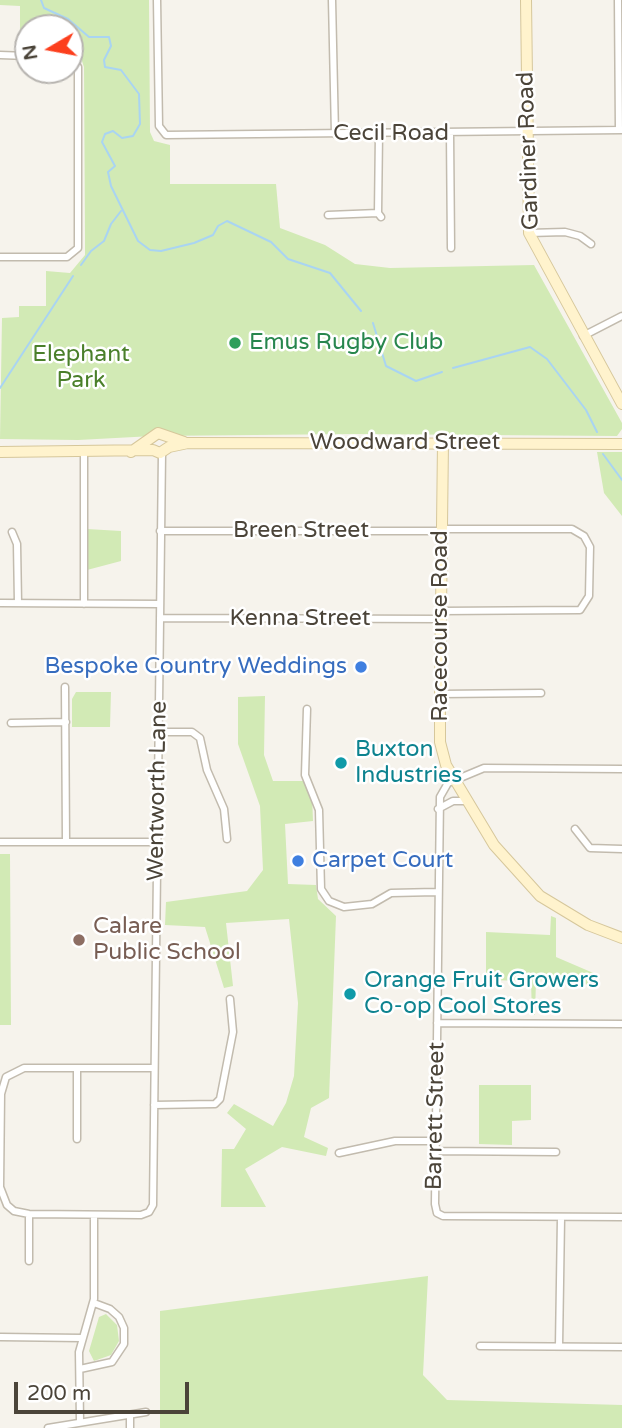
<!DOCTYPE html>
<style>
body{margin:0}
#map{position:relative;width:622px;height:1428px;overflow:hidden;background:#f6f3ec;font-family:"Varela Round",sans-serif}
canvas{display:block}
.north{position:absolute;left:14px;top:14px;width:70px;height:70px;box-sizing:border-box;background:#fff;border:2px solid #b7b4b0;border-radius:50%;rotate:260deg;font-size:19px;font-weight:700;line-height:28px;text-align:center;color:#4b4439}
.north::after{content:'';display:block;margin:auto;width:24px;height:32px;background:#fc3f1d;clip-path:polygon(50% 0,100% 100%,50% 72%,0 100%)}
.scale{position:absolute;left:14px;top:1382px;width:175px;height:32px;box-sizing:border-box;border:4px solid #4b4439;border-top:0;padding-left:9px;font-size:21px;line-height:24px;white-space:nowrap;color:#4b4439;-webkit-text-stroke:5px #fff;paint-order:stroke}
</style>
<div id="map">
<canvas width="622" height="1428"></canvas>
<div class="north">N</div>
<div class="scale">200 m</div>
</div>
<script>
const c = document.querySelector('canvas').getContext('2d');
c.lineJoin = 'round';
function paint(path, color) { c.fillStyle = color; c.fill(path, 'evenodd'); }
const shape = rows => new Path2D(rows.map(r => 'M' + r).join(''));
function stroke(path, color, width, dash) { c.strokeStyle = color; c.lineWidth = width; c.lineCap = dash ? 'butt' : 'round'; c.setLineDash(dash || []); c.stroke(path); }
function drawText(font, color, halo, rows, align = 'center') {
  c.font = font + ' "Varela Round",sans-serif'; c.lineWidth = 5; c.setLineDash([]); c.textBaseline = 'middle'; c.strokeStyle = halo; c.fillStyle = color; for (const [text, x, y, turn = 0] of rows) {
    c.save(); c.translate(x, y); c.rotate((+turn || 0) * Math.PI / 180); c.textAlign = isNaN(turn) ? turn : align; if (halo) c.strokeText(text, 0, 0); c.fillText(text, 0, 0); c.restore();
  }
}
const green = shape([
 [0,0,149,0,150,132,154,141,170,145,170,184,276,184,280,228,325,245,355,264,390,268,534,265,622,423,622,429,617,436,356,434,153,436,78,440,0,439,2,318,19,317,19,306,46,306,46,271,70,273,85,255,85,238,84,67,81,58,70,47,70,28,28,28,28,43,20,42,20,6,0,5],
 [597,452,622,452,622,516,604,493],
 [87,529,121,531,121,561,87,570],
 [76,692,111,692,110,727,72,727,72,699],
 [265,696,264,755,273,781,303,781,312,795,313,821,285,824,288,884,316,885,318,899,336,916,329,1098,311,1108,304,1137,328,1148,326,1156,282,1147,245,1169,266,1207,221,1207,222,1149,234,1149,246,1129,227,1113,234,1104,273,1126,286,1103,294,1076,298,1003,289,919,226,923,233,986,224,988,205,927,165,925,166,902,247,891,263,870,260,806,238,744,238,697],
 [0,854,10,854,11,1025,0,1025],
 [551,916,556,918,556,957,598,975,596,988,576,981,536,980,535,1015,532,1015,531,981,486,980,486,932,550,935],
 [479,1085,531,1085,531,1120,512,1121,512,1145,479,1144],
 [428,1276,423,1375,447,1400,622,1405,622,1428,160,1428,160,1311],
 [106,1314,117,1325,119,1341,111,1355,94,1361,89,1351,99,1317]
]);
const stream = shape([
 [41,0,44,8,68,19,89,37,109,37,111,46,104,60,105,67,121,70,139,94,140,124,133,136,122,138,113,131,105,134,102,142,115,166,108,172,111,186,138,241,150,250,161,251,194,243,213,235,218,226,227,221,271,242,288,259,330,273,361,311],
 [81,265,91,251,104,241,111,224,121,211],
 [373,323,386,366,416,381,442,372],
 [453,368,530,347,547,359,586,410,597,432],
 [0,388,73,276],
 [603,454,622,480]
]);
const street = shape([
 [157,0,159,126,166,135,622,130],
 [332,0,335,134],
 [618,0,619,130],
 [0,55,28,56],
 [450,133,451,248],
 [378,213,379,133],
 [328,215,378,213,381,217],
 [529,233,565,232,580,236,591,244],
 [0,257,67,257,78,248,78,67,70,59],
 [583,336,622,316],
 [160,531,441,531],
 [12,532,17,544,18,603],
 [0,603,160,604],
 [84,604,84,453],
 [441,611,580,610,589,596,590,547,584,536,572,529,441,529],
 [160,618,441,619],
 [65,687,66,842],
 [440,694,541,693],
 [307,709,305,775,319,810,321,889,329,901,344,907,372,904,391,893,436,892],
 [11,723,66,722],
 [159,732,192,732,200,738,207,770,224,809,227,839],
 [622,769,484,768,448,783,440,797,435,1204,437,1213,443,1216,622,1217],
 [438,809,453,801,465,801],
 [575,829,590,848,622,849],
 [0,842,157,842],
 [437,1023,622,1024],
 [154,1068,24,1068,6,1077,1,1094,0,1187,7,1205,14,1211,29,1214,141,1215,149,1212,153,1205,162,453],
 [154,1105,215,1104,220,1099,233,1032,230,999],
 [77,1139,77,1068],
 [436,1151,556,1152],
 [339,1153,395,1141,436,1141],
 [29,1214,29,1261],
 [0,1337,82,1338],
 [480,1346,622,1347],
 [559,1346,561,1218],
 [80,1369,112,1362,124,1344,124,1328,119,1317,110,1309,94,1303],
 [80,1422,79,1352,94,1299,94,1215],
 [48,1428,146,1412],
 [130,1428,130,1416]
]);
const secondary = shape([
 [526,0,529,233,622,404],
 [443,442,440,694,440,742,446,765,494,845,540,896,588,925,622,938],
 [0,452,153,450,160,453,169,447,188,443,622,444],
 [131,452,158,433,184,442]
]);
const markers = [
 [235,343,7,"#2e9e5b"],
 [361,667,7,"#3f7fe0"],
 [341,763,7,"#0f9aa8"],
 [298,861,7,"#3f7fe0"],
 [79,940,7,"#8d6e63"],
 [350,994,7,"#0f9aa8"]
];
const streetNames = [
 ["Cecil Road",391,134],
 ["Gardiner Road",529,151,-92],
 ["Woodward Street",405,443],
 ["Breen Street",301,531],
 ["Kenna Street",300,619],
 ["Racecourse Road",441,626,-90],
 ["Wentworth Lane",158,791,-89],
 ["Barrett Street",436,1116,-89]
];
const leisureNames = [
 ["Emus Rugby Club",249,343]
];
const parkNames = [
 ["Elephant",81,355],
 ["Park",81,381]
];
const shopNames = [
 ["Bespoke Country Weddings",347,667],
 ["Carpet Court",312,861,"left"]
];
const cultureNames = [
 ["Buxton",355,750],
 ["Industries",355,776],
 ["Orange Fruit Growers",364,981],
 ["Co-op Cool Stores",364,1007]
];
const educationNames = [
 ["Calare",93,927],
 ["Public School",93,953]
];
paint(green, '#d2eab5');
stroke(stream, '#a9d4f2', 2);
stroke(street, '#c2bbae', 9);
stroke(secondary, '#d6c79b', 12);
stroke(street, '#fff', 6);
stroke(secondary, '#fff3cd', 10);
for (const [x, y, r, color] of markers) { const dot = new Path2D(); dot.arc(x, y, r, 0, 2 * Math.PI); c.fillStyle = color; c.fill(dot); stroke(dot, '#fff', 2.5); }
drawText('23px', '#4b4439', '#fff', streetNames);
drawText('23px', '#27864d', '#fff', leisureNames, 'left');
drawText('23px', '#4a7f2a', '#fff', parkNames);
drawText('23px', '#366cbe', '#fff', shopNames, 'right');
drawText('23px', '#0d838f', '#fff', cultureNames, 'left');
drawText('23px', '#785e54', '#fff', educationNames, 'left');
</script>
